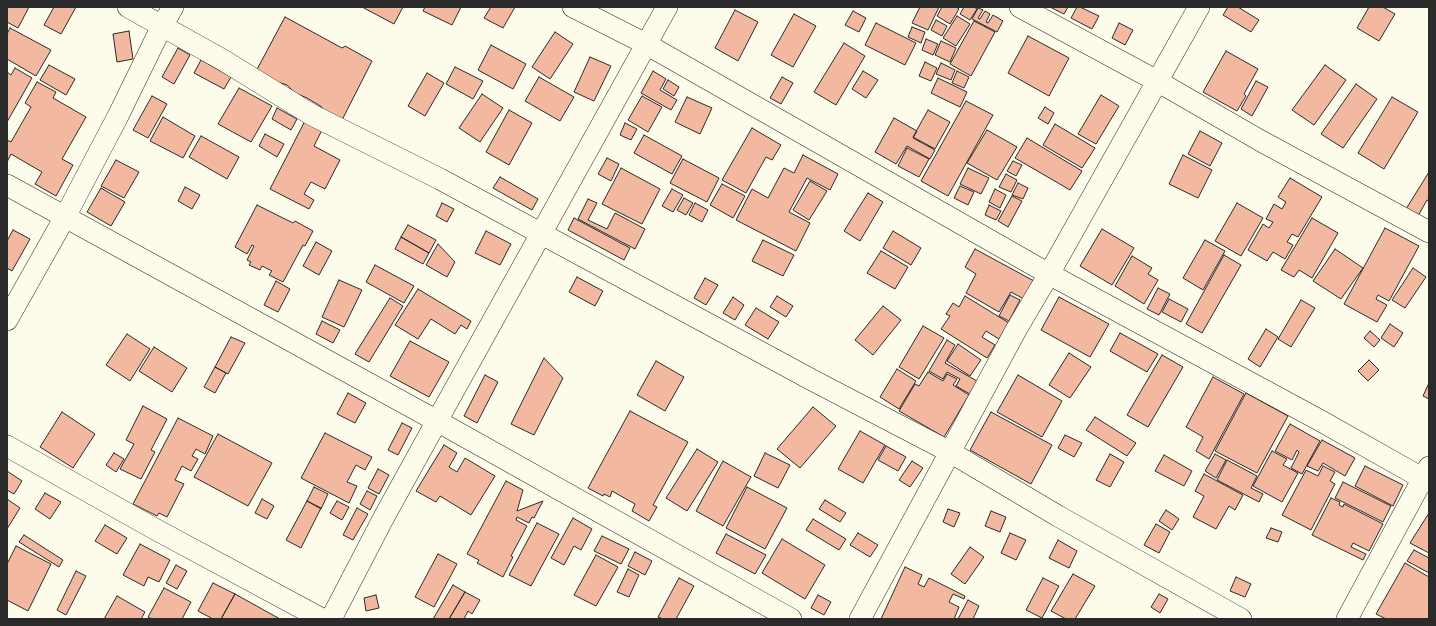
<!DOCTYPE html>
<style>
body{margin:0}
#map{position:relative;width:1436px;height:626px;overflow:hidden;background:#fdfbea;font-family:Lora,serif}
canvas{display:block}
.frame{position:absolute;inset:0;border:8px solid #2b2b2b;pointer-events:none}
</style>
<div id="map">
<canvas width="1436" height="626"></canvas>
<div class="frame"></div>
</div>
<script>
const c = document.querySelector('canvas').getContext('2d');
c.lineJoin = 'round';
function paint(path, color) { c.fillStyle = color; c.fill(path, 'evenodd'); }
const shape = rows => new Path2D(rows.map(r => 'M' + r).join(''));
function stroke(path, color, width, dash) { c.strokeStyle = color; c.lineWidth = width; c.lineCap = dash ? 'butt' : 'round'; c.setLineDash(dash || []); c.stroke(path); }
const building = shape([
 [7,7,29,7,18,28,7,22,7,7],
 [54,7,76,7,61,34,44,25,54,7],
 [362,7,403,7,394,24,362,7],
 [425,7,461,7,452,25,423,11,425,7],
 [491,7,515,7,503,28,484,18,491,7],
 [920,7,939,7,928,30,912,23,920,7],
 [942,7,956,7,959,9,950,24,937,16,942,7],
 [964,7,974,7,977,9,970,20,960,14,964,7],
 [1050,7,1068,7,1064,14,1050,7],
 [1077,7,1080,7,1099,16,1092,29,1071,18,1077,7],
 [1228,7,1238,7,1259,20,1251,32,1223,15,1228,7],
 [1369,7,1383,7,1395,14,1379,41,1357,28,1369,7],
 [978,8,983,10,978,18,980,19,985,11,990,14,986,22,988,23,993,15,1003,21,997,32,972,19,978,8],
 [735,10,758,22,738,61,715,48,735,10],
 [853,11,866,18,859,32,845,25,853,11],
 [794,14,816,26,793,67,771,55,794,14],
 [957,16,970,24,956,46,943,38,957,16],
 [285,17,342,48,345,46,372,61,339,126,318,116,322,107,307,98,295,93,287,85,254,75,285,17],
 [936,20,947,26,942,36,931,30,936,20],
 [974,21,995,32,971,76,950,64,974,21],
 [876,23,916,43,905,65,865,45,876,23],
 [1119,23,1133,30,1125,45,1112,38,1119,23],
 [912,27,925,32,921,43,908,37,912,27],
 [10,28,51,50,36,76,7,59,7,34,10,28],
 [129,31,133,59,117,62,113,34,129,31],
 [555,32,573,44,550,79,532,67,555,32],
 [1028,36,1069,58,1049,96,1008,73,1028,36],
 [926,39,938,44,933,55,922,50,926,39],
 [941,41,956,48,950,62,935,55,941,41],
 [844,43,865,56,836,105,814,92,844,43],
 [491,45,526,64,513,89,478,70,491,45],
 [178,48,190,55,174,84,162,77,178,48],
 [1226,51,1258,69,1244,94,1246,96,1237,111,1203,92,1226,51],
 [590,57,611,66,594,101,574,92,590,57],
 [201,60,231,77,224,89,194,73,201,60],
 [925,62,937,68,931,81,919,76,925,62],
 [941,63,955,70,951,80,936,74,941,63],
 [49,65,75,79,66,95,40,80,49,65],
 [1325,65,1346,80,1314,125,1292,110,1325,65],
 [455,67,483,81,473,99,446,84,455,67],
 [15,68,32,78,7,122,7,72,11,75,15,68],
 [653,71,666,79,660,90,677,100,671,110,641,93,653,71],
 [863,71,878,80,866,98,852,89,863,71],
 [957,71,969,77,964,88,952,83,957,71],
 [427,73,444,83,425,116,408,106,427,73],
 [539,77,574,97,560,121,525,101,539,77],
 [782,77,793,83,781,104,770,98,782,77],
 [938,78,967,92,960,107,931,93,938,78],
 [668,80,679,87,674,96,663,89,668,80],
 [1256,81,1268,87,1252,116,1241,109,1256,81],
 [37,82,56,92,53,98,86,117,62,159,73,165,56,196,35,184,42,172,11,154,7,162,7,140,11,142,31,107,25,103,37,82],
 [1356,84,1377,99,1343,148,1321,134,1356,84],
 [239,88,272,106,251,142,218,124,239,88],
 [482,94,503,108,480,142,459,128,482,94],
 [1101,95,1119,106,1096,144,1078,134,1101,95],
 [152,96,167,104,148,138,133,130,152,96],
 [642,96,662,107,648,132,628,120,642,96],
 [687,97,712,108,700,134,675,122,687,97],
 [1392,97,1418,112,1384,169,1358,153,1392,97],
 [966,101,993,115,948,196,921,181,966,101],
 [1045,107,1054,113,1048,124,1038,118,1045,107],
 [277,108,297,119,291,130,272,119,277,108],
 [509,110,532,123,509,165,486,152,509,110],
 [928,110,950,122,935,149,913,137,928,110],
 [163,117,195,136,183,158,150,141,163,117],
 [894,118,917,131,913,138,935,150,930,159,907,146,896,164,875,152,894,118],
 [306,119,323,128,314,146,340,160,325,189,311,182,304,194,314,200,309,209,270,189,306,119],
 [625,123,637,129,631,140,620,135,625,123],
 [1055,124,1095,148,1082,168,1043,145,1055,124],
 [752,128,781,145,772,160,766,157,746,193,722,180,752,128],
 [987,130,1017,147,997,180,967,163,987,130],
 [1200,131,1222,143,1210,166,1188,154,1200,131],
 [265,134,284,144,277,157,259,146,265,134],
 [644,135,682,156,672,174,634,153,644,135],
 [201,136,239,157,227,179,189,157,201,136],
 [1027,138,1082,171,1070,190,1015,158,1027,138],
 [907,148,929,159,919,177,898,166,907,148],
 [803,155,838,174,830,190,807,178,789,212,810,223,796,251,736,220,752,189,768,198,784,168,794,173,803,155],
 [1183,155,1212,170,1198,198,1169,184,1183,155],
 [607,158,619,164,611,181,598,174,607,158],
 [683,159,719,178,707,202,670,183,683,159],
 [116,160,139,172,124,198,101,186,116,160],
 [1013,161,1022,165,1016,176,1007,171,1013,161],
 [621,168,660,189,642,224,602,204,621,168],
 [968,168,989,178,981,194,960,184,968,168],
 [1429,172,1429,201,1427,200,1418,216,1406,209,1429,172],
 [1006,174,1017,180,1011,192,999,187,1006,174],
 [500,177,538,199,532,210,493,188,500,177],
 [1290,178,1322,197,1298,237,1292,234,1287,242,1293,245,1285,259,1273,252,1267,261,1248,250,1263,224,1269,228,1273,222,1266,219,1274,204,1282,209,1286,202,1278,197,1290,178],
 [810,181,827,191,809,220,793,210,810,181],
 [1018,183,1028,188,1023,199,1012,195,1018,183],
 [722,184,745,196,733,218,710,205,722,184],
 [960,186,974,192,968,205,954,198,960,186],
 [185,187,200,195,192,209,178,201,185,187],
 [101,188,125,202,111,226,87,212,101,188],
 [672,189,683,195,673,212,662,206,672,189],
 [995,189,1006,195,1000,208,989,202,995,189],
 [868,193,883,202,860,241,844,231,868,193],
 [1012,196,1022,201,1008,227,998,221,1012,196],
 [684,198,693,203,686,215,677,210,684,198],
 [588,199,597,203,588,220,607,229,615,213,645,229,635,249,578,219,588,199],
 [442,203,454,209,447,222,436,216,442,203],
 [695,203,708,210,702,222,689,215,695,203],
 [1237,203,1263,218,1241,256,1215,241,1237,203],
 [257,205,293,223,295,221,313,231,305,246,303,245,283,282,269,275,272,271,262,266,260,270,249,265,251,262,247,260,254,246,252,245,247,254,235,247,257,205],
 [989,205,1001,211,996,220,985,215,989,205],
 [574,218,630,248,624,260,568,230,574,218],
 [1312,218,1338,233,1312,278,1299,270,1294,277,1281,270,1312,218],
 [408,225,436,240,429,253,401,237,408,225],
 [1385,228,1419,246,1389,301,1378,295,1376,299,1387,305,1377,322,1344,304,1385,228],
 [1102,229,1134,248,1112,285,1080,266,1102,229],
 [13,230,30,239,12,271,7,268,7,241,13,230],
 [486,231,511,244,500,265,475,253,486,231],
 [893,231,921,248,911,265,883,248,893,231],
 [401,237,429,253,423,264,395,249,401,237],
 [763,240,794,255,783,276,752,261,763,240],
 [1205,240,1225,251,1203,290,1183,278,1205,240],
 [316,242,332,251,319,275,303,266,316,242],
 [438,244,455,262,447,277,426,265,438,244],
 [975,249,1034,281,1024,299,1011,292,999,312,966,293,976,274,965,267,975,249],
 [1335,249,1363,268,1341,299,1313,281,1335,249],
 [881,251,908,267,895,289,867,273,881,251],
 [1224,255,1241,265,1202,333,1186,324,1224,255],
 [1132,256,1152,268,1148,274,1158,280,1144,304,1115,286,1132,256],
 [375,265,414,286,404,303,366,282,375,265],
 [1413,268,1426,277,1405,308,1392,300,1413,268],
 [577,277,603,291,595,306,569,292,577,277],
 [705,278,718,285,706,305,694,298,705,278],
 [339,280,362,290,344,327,322,317,339,280],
 [276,281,290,289,278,312,264,305,276,281],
 [1158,288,1170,294,1159,315,1147,309,1158,288],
 [418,289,471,321,467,329,461,325,455,334,431,319,418,339,395,325,418,289],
 [1010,295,1020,300,1009,321,999,316,1010,295],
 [777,296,793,306,786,317,770,307,777,296],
 [965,296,1009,323,999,339,986,331,982,337,995,345,987,358,941,329,950,316,946,314,953,303,959,307,965,296],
 [733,297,744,305,735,320,723,313,733,297],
 [1059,297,1109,324,1090,357,1041,330,1059,297],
 [390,298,403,306,369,362,355,354,390,298],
 [1169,299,1188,309,1181,322,1162,312,1169,299],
 [1301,300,1315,308,1291,347,1278,339,1301,300],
 [883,306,901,320,873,355,855,340,883,306],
 [756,308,779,322,768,339,745,325,756,308],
 [322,321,340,330,333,343,316,334,322,321],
 [1390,324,1403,333,1394,347,1381,338,1390,324],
 [923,326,944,338,919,379,899,367,923,326],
 [1266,329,1278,337,1260,367,1248,359,1266,329],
 [1370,331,1380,340,1374,347,1364,338,1370,331],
 [1120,333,1158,354,1147,372,1110,351,1120,333],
 [127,334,150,349,130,381,106,365,127,334],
 [231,337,245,343,228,374,215,367,231,337],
 [947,340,955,345,945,363,977,381,970,394,956,386,960,379,947,372,943,379,929,371,947,340],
 [410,341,449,362,429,397,390,376,410,341],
 [958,344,981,360,970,376,947,361,958,344],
 [154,347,187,368,172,392,139,371,154,347],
 [1069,353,1091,367,1070,398,1049,385,1069,353],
 [1162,355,1183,367,1148,427,1127,415,1162,355],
 [544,358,563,378,534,435,511,424,544,358],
 [1369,360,1379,370,1368,381,1358,371,1369,360],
 [656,361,684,377,665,411,637,395,656,361],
 [215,367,226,373,215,393,204,387,215,367],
 [897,369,916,381,899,409,880,397,897,369],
 [928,372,943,381,947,374,957,379,953,385,969,395,944,437,899,411,915,384,919,386,928,372],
 [485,375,498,382,477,423,464,416,485,375],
 [1018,375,1062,401,1042,437,997,412,1018,375],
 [1213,377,1244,394,1209,459,1196,451,1203,437,1186,427,1213,377],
 [1429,383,1429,399,1423,396,1429,383],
 [348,393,366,403,355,423,337,414,348,393],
 [1246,393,1288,416,1257,473,1215,451,1246,393],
 [143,406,167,419,151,450,155,452,141,479,120,469,134,444,126,440,143,406],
 [813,407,836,426,800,468,777,449,813,407],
 [630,411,688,442,653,505,657,507,649,521,632,511,635,504,612,491,610,497,604,494,603,496,588,488,630,411],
 [62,412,95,434,73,468,40,447,62,412],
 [991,412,1052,445,1031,484,970,450,991,412],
 [1095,417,1136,443,1127,456,1086,430,1095,417],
 [178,418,213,436,205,454,196,449,192,456,198,459,191,471,182,466,175,480,184,484,167,517,159,513,157,516,133,504,178,418],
 [402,423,412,428,398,455,388,450,402,423],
 [1290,424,1320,441,1302,474,1291,468,1299,452,1297,450,1292,460,1275,451,1290,424],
 [860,431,885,445,863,483,838,469,860,431],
 [325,433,372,457,365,470,356,465,347,482,357,486,349,503,301,478,325,433],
 [218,434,272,463,248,506,194,477,218,434],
 [1065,435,1082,443,1074,457,1058,448,1065,435],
 [1322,440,1355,458,1345,476,1323,463,1318,471,1307,466,1322,440],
 [444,445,457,453,449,467,457,472,465,458,495,476,471,515,440,496,436,502,416,491,444,445],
 [886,446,906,457,898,471,878,460,886,446],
 [697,449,718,462,687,511,666,498,697,449],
 [1272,451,1287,459,1283,465,1298,473,1282,502,1253,486,1272,451],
 [114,453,124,459,116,472,106,465,114,453],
 [765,453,790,465,778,488,754,476,765,453],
 [1110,454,1124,462,1110,487,1096,480,1110,454],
 [1215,454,1226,460,1216,478,1205,471,1215,454],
 [1164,455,1192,471,1184,486,1155,471,1164,455],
 [1227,460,1257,476,1251,488,1263,494,1259,502,1217,480,1227,460],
 [723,461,751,477,723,526,696,511,723,461],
 [912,461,923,468,910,487,899,480,912,461],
 [1323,466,1335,472,1330,481,1335,484,1311,530,1282,515,1306,470,1318,476,1323,466],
 [1365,466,1403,485,1393,506,1355,486,1365,466],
 [378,469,389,475,379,494,368,488,378,469],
 [7,471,22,481,14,494,7,490,7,471],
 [1204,474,1243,495,1235,510,1229,506,1216,529,1193,517,1204,496,1195,491,1204,474],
 [506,481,523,490,517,511,543,501,534,518,532,517,529,523,517,517,516,520,527,526,511,556,513,557,503,577,477,563,479,560,467,554,506,481],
 [1343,482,1391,506,1383,522,1335,498,1343,482],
 [314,487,328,494,321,509,307,501,314,487],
 [747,487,787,508,765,549,726,528,747,487],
 [367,491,377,496,370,510,360,504,367,491],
 [45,493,61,502,50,519,35,509,45,493],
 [1331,498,1340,502,1339,505,1343,507,1344,504,1383,524,1369,551,1353,543,1351,547,1366,554,1363,560,1312,535,1331,498],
 [7,499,20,508,7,529,7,499],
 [262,499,274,506,267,519,255,513,262,499],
 [825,500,846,513,840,522,819,509,825,500],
 [307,501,321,508,301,548,286,540,307,501],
 [337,501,349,507,342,520,330,513,337,501],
 [357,508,368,514,353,540,343,535,357,508],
 [948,509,960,513,954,527,943,522,948,509],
 [1166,510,1179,519,1172,530,1159,521,1166,510],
 [991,511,1006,517,1000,532,985,526,991,511],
 [1429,513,1429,553,1410,543,1429,513],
 [573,518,592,529,581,550,574,546,564,565,551,558,573,518],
 [813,519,846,539,839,550,806,530,813,519],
 [537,523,559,534,531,586,509,575,537,523],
 [1156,524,1170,532,1159,553,1144,545,1156,524],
 [105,525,127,538,117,554,95,541,105,525],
 [1271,528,1282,532,1278,542,1266,538,1271,528],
 [858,533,878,545,870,557,850,545,858,533],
 [1010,533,1026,540,1016,560,1001,553,1010,533],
 [726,534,766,555,755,574,716,553,726,534],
 [24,535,63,560,59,567,19,542,24,535],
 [602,536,629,549,621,564,594,551,602,536],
 [782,539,825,565,805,599,762,573,782,539],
 [1058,540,1077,551,1069,568,1049,558,1058,540],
 [140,544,170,560,159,582,148,577,144,586,123,575,140,544],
 [16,546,51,564,28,611,7,600,7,564,16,546],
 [970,547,984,557,965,584,951,574,970,547],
 [1414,550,1429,558,1429,573,1407,561,1414,550],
 [635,552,652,561,645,575,628,566,635,552],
 [438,554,457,564,434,607,415,597,438,554],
 [596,555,618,567,596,606,574,595,596,555],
 [1405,563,1429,577,1429,619,1386,619,1376,614,1405,563],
 [176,565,187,571,177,589,166,583,176,565],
 [905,567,922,575,918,584,924,587,929,578,965,596,964,599,953,594,949,602,959,607,954,619,881,619,905,567],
 [628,569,639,575,629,597,617,592,628,569],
 [76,571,86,576,66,615,57,610,76,571],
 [1073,574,1095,586,1075,619,1066,619,1051,611,1073,574],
 [1236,577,1251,584,1245,597,1230,591,1236,577],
 [679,578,694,586,676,619,663,619,658,617,679,578],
 [1043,578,1059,586,1042,618,1026,610,1043,578],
 [213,583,235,594,221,619,213,619,198,611,213,583],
 [453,585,465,592,449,619,433,619,453,585],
 [164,588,191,602,182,619,152,619,148,617,164,588],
 [465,592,480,600,472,614,468,611,464,619,449,619,465,592],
 [235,594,280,619,221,619,235,594],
 [1159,594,1168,599,1160,613,1151,607,1159,594],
 [376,595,379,608,366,611,364,598,376,595],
 [818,595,831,602,824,615,811,608,818,595],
 [117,596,145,612,141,619,104,619,117,596],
 [968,600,979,606,973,619,958,619,968,600]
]);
const street = shape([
 [128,7,223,60,312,115,440,179,814,381,950,452,1058,516,1241,619],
 [573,7,646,44,1049,274,1321,421,1429,482],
 [1020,7,1157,81,1261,141,1429,232],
 [7,185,437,421,791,619],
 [7,320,65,217,118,116,162,26,173,7],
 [7,446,153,528,322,619],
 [331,619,384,517,437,421,667,7],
 [860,619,1016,330,1049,274,1199,7],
 [1347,619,1429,467]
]);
paint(building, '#f2b8a0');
stroke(building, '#2b2b2b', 1);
stroke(street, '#2b2b2b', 22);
stroke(street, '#fdfbea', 21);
</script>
